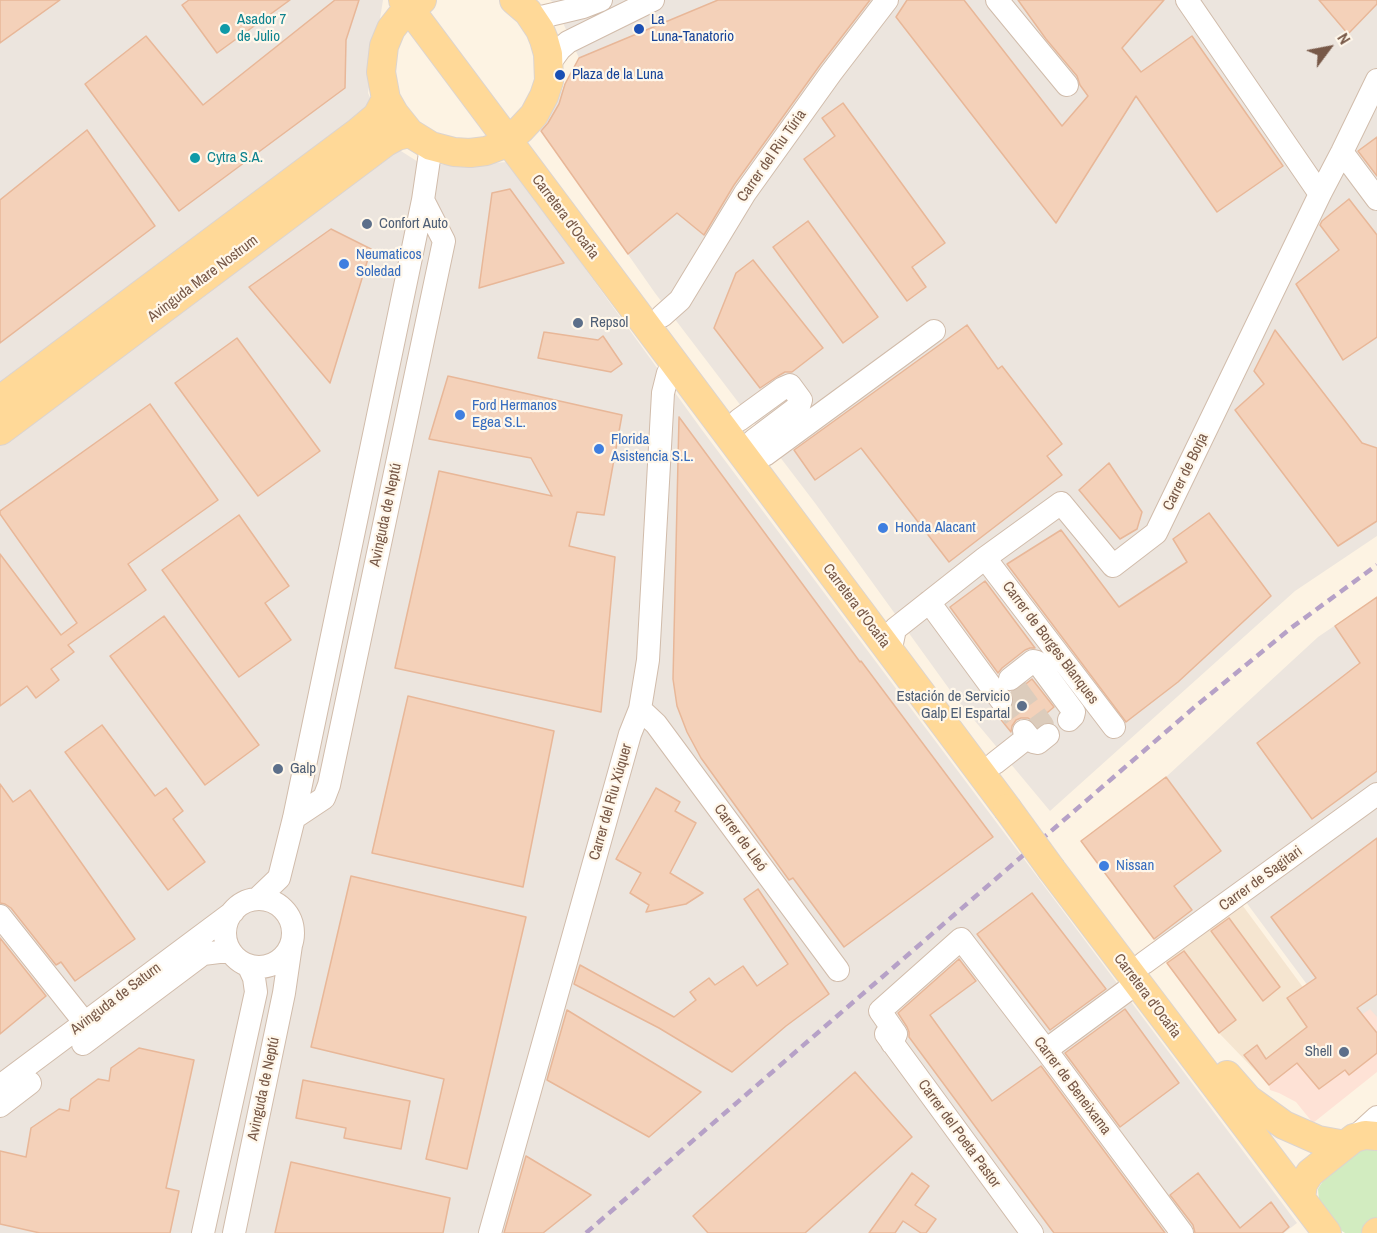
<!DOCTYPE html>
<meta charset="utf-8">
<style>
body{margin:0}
#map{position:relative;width:1377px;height:1233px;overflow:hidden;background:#fdf3e3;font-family:"Archivo Narrow",sans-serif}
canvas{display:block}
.north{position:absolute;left:1299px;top:18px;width:60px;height:60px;-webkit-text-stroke:4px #fff7ea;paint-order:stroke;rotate:58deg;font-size:16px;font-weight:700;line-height:24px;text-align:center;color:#775847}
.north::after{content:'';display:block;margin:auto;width:21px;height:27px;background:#775847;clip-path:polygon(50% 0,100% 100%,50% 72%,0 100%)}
</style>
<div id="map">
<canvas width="1377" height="1233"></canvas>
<div class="north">N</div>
</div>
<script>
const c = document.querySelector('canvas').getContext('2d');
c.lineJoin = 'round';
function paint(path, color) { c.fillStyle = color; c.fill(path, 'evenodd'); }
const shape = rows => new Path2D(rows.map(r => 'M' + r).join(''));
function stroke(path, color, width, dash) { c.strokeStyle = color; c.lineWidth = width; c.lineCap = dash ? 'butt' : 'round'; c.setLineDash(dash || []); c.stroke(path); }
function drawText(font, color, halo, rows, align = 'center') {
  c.font = font + ' "Archivo Narrow",sans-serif'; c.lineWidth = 4.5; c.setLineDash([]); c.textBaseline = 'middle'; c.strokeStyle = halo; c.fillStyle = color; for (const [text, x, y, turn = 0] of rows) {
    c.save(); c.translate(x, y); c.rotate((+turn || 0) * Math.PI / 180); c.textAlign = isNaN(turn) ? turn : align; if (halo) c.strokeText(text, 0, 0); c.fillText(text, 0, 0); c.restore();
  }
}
const residential = shape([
 [1240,902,1336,1032,1269,1085,1219,1033,1162,957]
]);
const commercial = shape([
 [1377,1002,1377,1072,1313,1123,1296,1102,1279,1093,1270,1090,1269,1085,1336,1032]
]);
const industrial = shape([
 [0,0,383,0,368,93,393,146,423,165,475,164,508,162,702,430,1297,1223,1284,1233,0,1233],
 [550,0,1377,0,1377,536,1295,591,1050,811,955,697,815,503,655,293,541,130,579,58,554,3],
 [1377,597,1377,1017,1370,1009,1340,1029,1240,894,1162,950,1081,841,1166,777,1318,637]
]);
const green = shape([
 [1370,1149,1377,1151,1377,1222,1362,1233,1345,1233,1339,1229,1319,1201,1318,1189,1324,1179,1360,1151]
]);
const building = shape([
 [0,0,60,0,0,43,0,0],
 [189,0,290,0,217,53,182,5,189,0],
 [335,0,359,0,346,40,345,88,179,211,85,84,146,36,203,105,335,0],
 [718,0,870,0,820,65,734,185,704,235,677,213,628,254,541,131,548,123,559,104,565,84,579,58,718,0],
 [907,0,964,0,1062,126,1088,96,1080,85,1077,76,1046,39,1018,0,1164,0,1122,48,1141,72,1192,36,1283,166,1217,212,1136,96,1056,223,896,17,907,0],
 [1319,0,1377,0,1377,4,1348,34,1319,0],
 [843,103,945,243,912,267,926,287,907,301,804,159,835,136,822,118,843,103],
 [87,130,155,226,0,343,0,200,87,130],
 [1377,137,1377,176,1358,151,1377,137],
 [510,189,564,263,479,288,492,193,510,189],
 [1349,199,1377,235,1377,337,1343,360,1296,284,1339,250,1320,225,1322,221,1349,199],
 [808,221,878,317,843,343,773,247,808,221],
 [331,229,371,249,330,383,249,287,331,229],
 [753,260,823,348,792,372,785,372,778,376,760,388,714,328,736,273,753,260],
 [967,325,998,369,1002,366,1062,444,1047,456,1062,475,949,562,861,448,815,480,794,450,967,325],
 [1275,330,1362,443,1377,448,1377,521,1338,546,1235,410,1264,384,1254,371,1275,330],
 [544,332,598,340,603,336,622,364,611,372,538,358,544,332],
 [237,338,320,451,258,496,175,383,237,338],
 [448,376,622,415,604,515,577,512,569,546,615,557,601,712,395,668,439,471,552,496,531,458,429,439,448,376],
 [150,404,218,500,128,564,146,590,68,645,74,652,51,669,59,680,36,698,27,686,0,706,0,554,61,635,77,623,0,514,0,511,150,404],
 [679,417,860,662,861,661,993,837,844,947,793,878,789,880,701,758,687,732,677,706,673,679,679,417],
 [1109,463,1142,512,1137,529,1120,539,1079,490,1109,463],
 [1209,513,1271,596,1178,682,1126,722,1007,564,1061,530,1119,607,1187,562,1173,539,1209,513],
 [239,515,289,586,265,603,291,640,239,677,162,570,239,515],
 [985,581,1035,648,1030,648,1025,650,1002,668,998,673,950,607,985,581],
 [1377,597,1377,771,1312,819,1257,743,1360,663,1335,626,1377,597],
 [164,616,259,745,205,785,110,656,164,616],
 [1032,679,1054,707,1035,723,1028,718,1021,718,1016,720,1012,726,1011,732,994,711,1002,713,1009,710,1013,706,1014,699,1012,692,1018,690,1032,679],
 [408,696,554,731,523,887,372,853,408,696],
 [102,725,155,796,166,788,183,811,173,819,205,862,168,890,65,752,102,725],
 [1166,777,1221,851,1174,886,1192,910,1154,939,1081,841,1166,777],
 [0,784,13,802,30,790,135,939,75,981,61,962,56,965,11,908,5,904,0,903,0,784],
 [656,788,680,802,675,811,696,823,670,873,703,893,686,904,646,912,649,905,630,893,641,873,616,859,656,788],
 [1377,838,1377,994,1357,1008,1377,1033,1377,1053,1349,1075,1345,1070,1319,1089,1297,1063,1269,1085,1244,1055,1257,1045,1266,1059,1307,1027,1287,998,1316,978,1271,917,1377,838],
 [351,876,526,917,467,1169,426,1159,444,1079,311,1047,351,876],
 [758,889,829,994,786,1026,732,1072,659,1028,574,984,580,965,674,1017,696,1000,690,992,709,978,715,985,743,966,757,986,788,964,744,899,758,889],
 [1032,893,1106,989,1050,1030,977,934,1032,893],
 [1229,918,1280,987,1263,1001,1211,931,1229,918],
 [0,938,46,996,0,1034,0,938],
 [1184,951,1236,1020,1219,1033,1167,963,1184,951],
 [959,959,976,981,930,1015,992,1101,1041,1066,1165,1233,1054,1233,909,1037,909,1032,907,1027,898,1013,959,959],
 [1125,1009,1179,1083,1120,1127,1065,1053,1125,1009],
 [567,1010,701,1092,649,1137,547,1080,567,1010],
 [139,1048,194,1060,166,1188,179,1191,170,1233,40,1233,0,1224,0,1151,26,1157,31,1128,59,1109,69,1111,71,1099,98,1079,109,1081,111,1068,139,1048],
 [855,1072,912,1137,805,1233,708,1233,693,1216,855,1072],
 [303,1080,410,1101,401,1149,344,1138,346,1128,296,1118,303,1080],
 [526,1156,591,1195,543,1233,504,1233,526,1156],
 [291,1162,450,1198,443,1233,275,1233,291,1162],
 [912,1173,929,1186,915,1205,936,1219,926,1233,921,1233,903,1221,895,1233,869,1233,912,1173],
 [1198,1173,1240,1228,1271,1202,1289,1227,1282,1233,1195,1233,1193,1225,1170,1195,1198,1173]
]);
const minorTunnel = shape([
 [1016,688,1043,725,1028,737],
 [1001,700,1024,731]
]);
const minor = shape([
 [997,0,1067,85],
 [1187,0,1320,194],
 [533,19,583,7,601,0],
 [549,64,560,49,568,42,653,0],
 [1342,152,1377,199],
 [662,316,680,300,745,193,831,73,887,0],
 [739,420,783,388,790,385,801,400,799,406,754,440],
 [765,455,934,331],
 [985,558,1114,727],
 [929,602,1001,700],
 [890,653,895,629,985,558,1061,503,1113,566,1156,533,1320,194,1342,152,1377,80],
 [1010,679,1033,661,1037,662,1074,712,1073,716,1069,720],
 [640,709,656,724,838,970],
 [1024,731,1033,742,1038,743,1048,735],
 [995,763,1028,737],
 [294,818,324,798,329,785,444,241,423,200],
 [257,899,279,878,294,818,423,200,431,146],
 '225 933a34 34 0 1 1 68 0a34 34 0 1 1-68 0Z',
 [0,916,85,1023],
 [1144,963,1377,794],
 [886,1034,1032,1233],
 [892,1043,896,1034,880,1011,961,939,1046,1050,1182,1233],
 [83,1044,203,954,219,952,231,952],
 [1046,1050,1137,983],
 [0,1086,233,912],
 [0,1106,30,1083],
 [1354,1138,1377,1117],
 [203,1233,256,992,254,978,248,965],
 [234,1233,284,993,291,945],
 [490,1233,630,734,640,709,648,660,663,393,668,373,677,366]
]);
const major = shape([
 [403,0,1007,808],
 [422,0,402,15,391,29,384,46,381,72,386,99,394,113,410,133,431,146,454,152,470,153,486,151,502,145,521,129,534,115,544,96,549,81,548,54,544,40,540,30,528,12,514,0],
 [0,400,358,132,377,116,386,99],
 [0,431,386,142,397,136,410,133],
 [1052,870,1327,1233],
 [1227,1075,1248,1099,1284,1125,1318,1140,1345,1145],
 [1301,1198,1303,1184,1310,1173,1354,1138,1365,1135,1377,1136],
 [1376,1233,1377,1232]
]);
const rail = shape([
 [586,1233,1197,705,1291,628,1377,565]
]);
const majorBridge = shape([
 [1007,808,1052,870]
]);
const markers = [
 [225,29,6,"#0f9aa8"],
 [639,29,6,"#1a4fb4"],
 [560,75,6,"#1a4fb4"],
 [195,158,6,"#0f9aa8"],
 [367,224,6,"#5c6f8a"],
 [344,264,6,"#3f7fe0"],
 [578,323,6,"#5c6f8a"],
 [460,415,6,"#3f7fe0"],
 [599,449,6,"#3f7fe0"],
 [883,528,6,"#3f7fe0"],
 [1022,706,6,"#5c6f8a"],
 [278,769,6,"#5c6f8a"],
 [1104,866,6,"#3f7fe0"],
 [1344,1052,6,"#5c6f8a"]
];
const cultureNames = [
 ["Asador 7",237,20],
 ["de Julio",237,37],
 ["Cytra S.A.",207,158]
];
const transitNames = [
 ["La",651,20],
 ["Luna-Tanatorio",651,37],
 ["Plaza de la Luna",572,75]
];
const streetNames = [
 ["Carrer del Riu Túria",772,156,-55],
 ["Carretera d'Ocaña",565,217,53],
 ["Avinguda Mare Nostrum",203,279,-37],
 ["Carrer de Borja",1186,472,-64],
 ["Avinguda de Neptú",386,515,-78],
 ["Carretera d'Ocaña",856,606,53],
 ["Carrer de Borges Blanques",1050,643,53],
 ["Carrer del Riu Xúquer",611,802,-74],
 ["Carrer de Lleó",740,838,54],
 ["Carrer de Sagitari",1261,879,-36],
 ["Carretera d'Ocaña",1147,996,53],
 ["Avinguda de Saturn",116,999,-37],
 ["Carrer de Beneixama",1072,1086,53],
 ["Avinguda de Neptú",264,1089,-78],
 ["Carrer del Poeta Pastor",959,1134,54]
];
const serviceNames = [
 ["Confort Auto",379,224],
 ["Repsol",590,323],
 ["Estación de Servicio",1010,697,"right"],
 ["Galp El Espartal",1010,714,"right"],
 ["Galp",290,769],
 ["Shell",1332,1052,"right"]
];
const shopNames = [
 ["Neumaticos",356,255],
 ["Soledad",356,272],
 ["Ford Hermanos",472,406],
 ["Egea S.L.",472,423],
 ["Florida",611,440],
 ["Asistencia S.L.",611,457],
 ["Honda Alacant",895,528],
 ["Nissan",1116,866]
];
paint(residential, '#f5e5d0');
paint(commercial, '#fee2d6');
paint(industrial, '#ece5de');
paint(green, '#d2ecc0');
paint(building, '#f4d1b9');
stroke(building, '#e8b798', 1.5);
stroke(minorTunnel, '#dcccbc', 22, [22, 11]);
stroke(minor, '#d1bcab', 24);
stroke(major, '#dcd4cf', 30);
stroke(minor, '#fff', 22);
stroke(major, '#ffd998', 28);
stroke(rail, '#b6a1c7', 4.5, [9, 6]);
stroke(majorBridge, '#dcd4cf', 30, []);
stroke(majorBridge, '#ffd998', 28);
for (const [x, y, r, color] of markers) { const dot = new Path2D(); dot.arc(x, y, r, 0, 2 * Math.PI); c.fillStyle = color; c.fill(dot); stroke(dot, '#fff7ea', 2); }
drawText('15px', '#0d838f', '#fff7ea', cultureNames, 'left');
drawText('15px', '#164399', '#fff7ea', transitNames, 'left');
drawText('15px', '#775847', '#fff7ea', streetNames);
drawText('15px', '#4e5e75', '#fff7ea', serviceNames, 'left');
drawText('15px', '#366cbe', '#fff7ea', shopNames, 'left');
</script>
